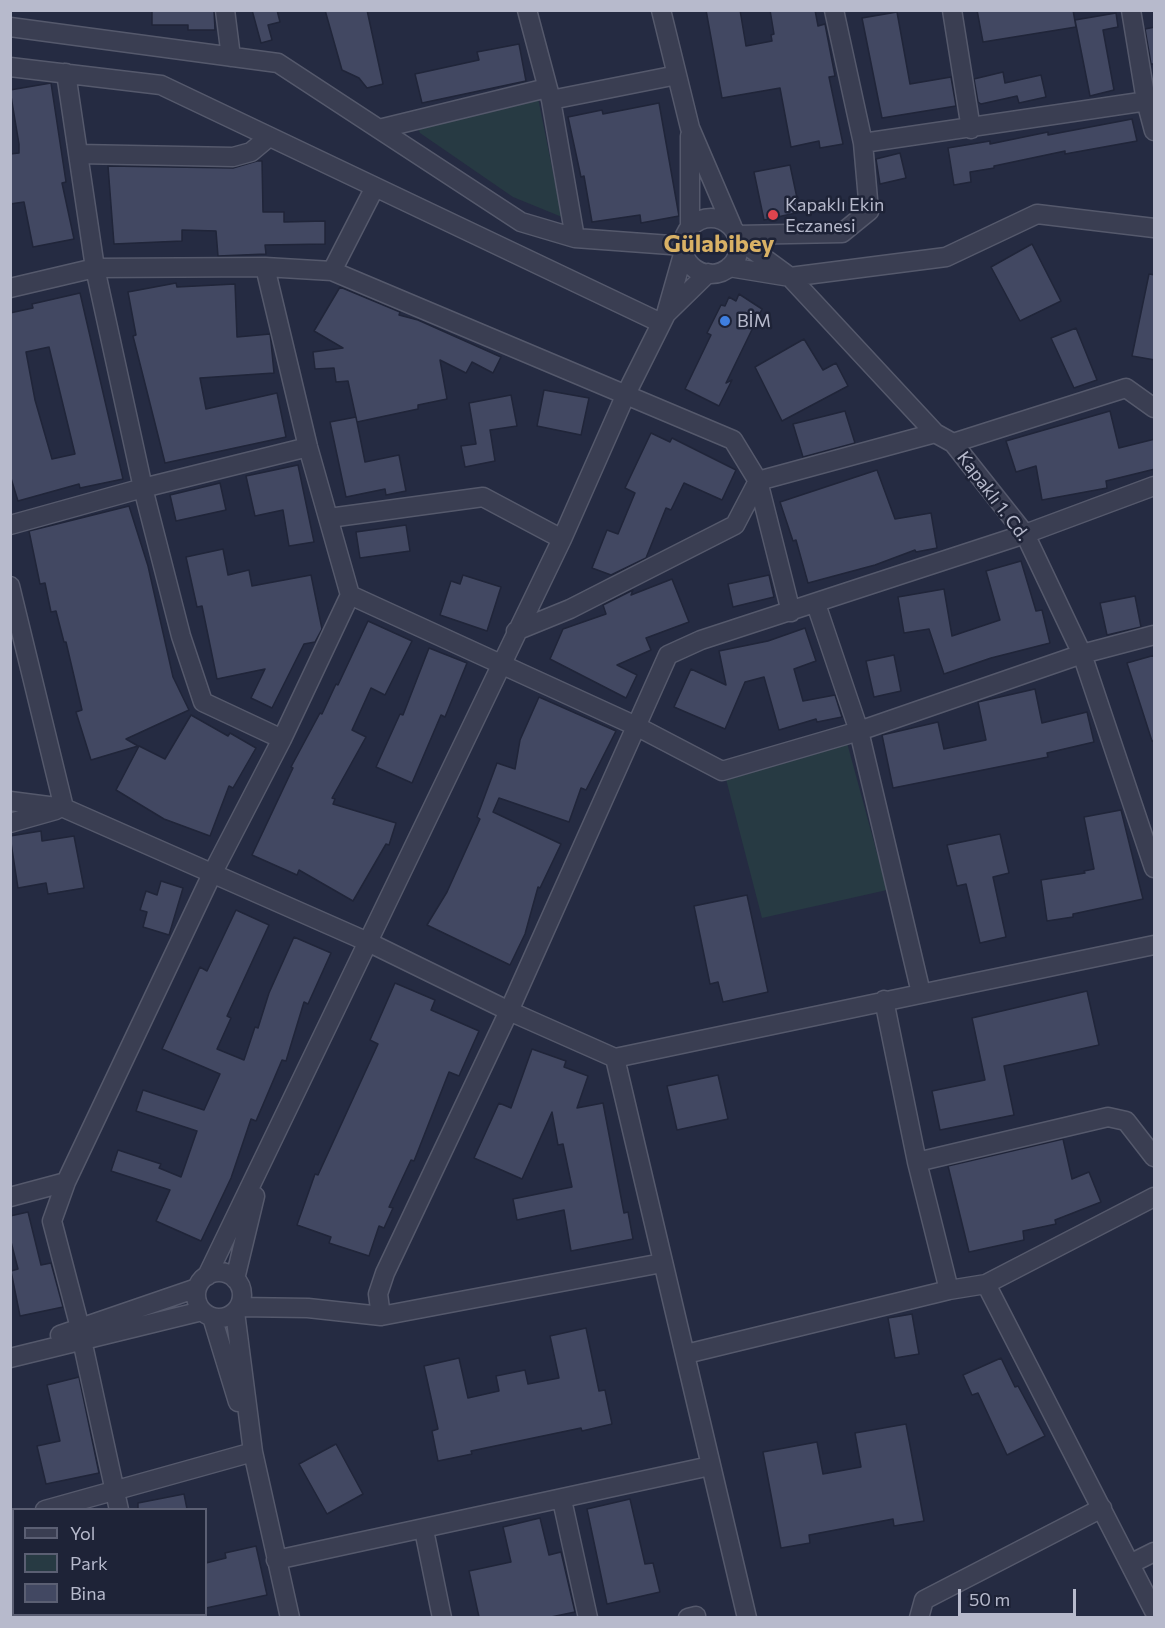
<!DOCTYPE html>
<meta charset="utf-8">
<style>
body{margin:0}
#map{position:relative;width:1165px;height:1628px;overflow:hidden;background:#252b42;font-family:Commissioner,sans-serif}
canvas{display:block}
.frame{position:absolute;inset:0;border:12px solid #b7bacc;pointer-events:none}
.legend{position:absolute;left:12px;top:1508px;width:195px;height:108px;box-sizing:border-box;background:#1e2337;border:2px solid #5b5f73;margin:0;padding:8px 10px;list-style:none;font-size:18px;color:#b7bacc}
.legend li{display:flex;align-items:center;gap:12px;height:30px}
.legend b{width:30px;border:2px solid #5b5f73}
.scale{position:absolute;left:958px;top:1589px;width:118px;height:27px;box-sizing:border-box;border:3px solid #b7bacc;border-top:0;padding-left:8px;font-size:18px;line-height:21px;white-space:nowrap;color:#b7bacc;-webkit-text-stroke:4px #1e2337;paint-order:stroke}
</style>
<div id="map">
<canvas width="1165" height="1628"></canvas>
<div class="frame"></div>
<ul class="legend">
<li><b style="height:8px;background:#3a3e52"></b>Yol</li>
<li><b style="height:16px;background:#273a43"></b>Park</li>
<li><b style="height:16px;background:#424862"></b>Bina</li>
</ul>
<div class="scale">50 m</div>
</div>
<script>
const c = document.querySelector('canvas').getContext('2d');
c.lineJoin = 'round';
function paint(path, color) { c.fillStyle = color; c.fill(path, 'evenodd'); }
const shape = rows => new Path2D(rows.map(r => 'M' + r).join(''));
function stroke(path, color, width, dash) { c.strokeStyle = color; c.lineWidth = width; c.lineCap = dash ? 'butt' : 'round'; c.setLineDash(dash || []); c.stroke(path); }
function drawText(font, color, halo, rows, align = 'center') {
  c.font = font + ' Commissioner,sans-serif'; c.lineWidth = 5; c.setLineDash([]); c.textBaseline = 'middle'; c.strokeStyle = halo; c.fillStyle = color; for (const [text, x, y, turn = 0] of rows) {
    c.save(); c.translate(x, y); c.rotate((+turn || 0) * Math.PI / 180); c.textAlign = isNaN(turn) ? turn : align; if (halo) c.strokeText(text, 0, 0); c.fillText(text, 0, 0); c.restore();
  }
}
const green = shape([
 [538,98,562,217,513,197,420,133,417,126],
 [846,739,887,890,762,918,726,779]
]);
const building = shape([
 [152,10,214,10,215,30,188,30,188,25,152,25,152,10],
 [252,10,277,10,280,22,268,25,272,40,261,43,252,10],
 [325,10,367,10,383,84,367,88,359,78,342,70,325,10],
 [706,10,740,10,746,46,772,41,771,35,774,34,770,10,815,10,818,26,825,24,835,76,829,77,843,144,820,148,819,141,791,147,780,88,722,98,706,10],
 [977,10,1073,10,1076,27,983,42,977,10],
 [897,12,910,84,951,77,956,106,882,118,862,18,897,12],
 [1116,13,1118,27,1103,30,1114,90,1090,96,1075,20,1116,13],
 [1155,27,1155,64,1151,64,1145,29,1155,27],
 [519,44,526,81,422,103,415,74,479,60,477,52,519,44],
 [1003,72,1005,83,1041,75,1046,97,1019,103,1017,96,981,104,978,102,974,79,1003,72],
 [51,83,66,182,62,183,74,239,33,247,24,202,10,204,10,154,19,153,19,144,10,90,51,83],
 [659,103,679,216,641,223,640,215,592,222,584,176,581,177,568,117,602,110,603,114,659,103],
 [1132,119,1137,141,1065,154,1065,151,994,166,994,168,970,172,971,182,954,185,948,148,990,141,990,144,1048,132,1048,135,1132,119],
 [900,153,906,178,880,184,876,159,900,153],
 [257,161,262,161,263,212,284,212,284,222,325,221,325,244,265,245,266,254,218,256,216,231,182,230,182,241,114,244,108,166,233,168,257,161],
 [790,165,800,212,764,220,754,172,790,165],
 [1032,244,1061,301,1020,321,991,267,1032,244],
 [1149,274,1155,275,1155,360,1132,356,1149,274],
 [176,283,177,287,235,284,237,337,270,334,271,342,274,373,200,378,206,409,277,393,286,437,165,463,133,336,136,335,128,292,176,283],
 [340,287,400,312,399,315,418,320,501,357,493,373,472,362,466,373,440,360,447,399,418,405,418,409,357,422,348,381,336,382,334,368,315,369,313,352,343,348,314,331,340,287],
 [80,293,123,479,80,488,79,484,18,501,10,475,10,313,33,308,32,304,80,293],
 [49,347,75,454,52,459,35,400,26,352,49,347],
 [739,294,762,309,726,383,732,380,719,406,685,389,711,335,707,333,721,305,725,306,729,297,736,301,739,294],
 [1076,328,1097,380,1074,388,1051,338,1076,328],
 [804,339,823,370,836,363,848,386,782,421,755,367,804,339],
 [544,390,589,398,581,435,537,426,544,390],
 [511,395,517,426,490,430,495,461,465,467,461,446,476,444,469,403,511,395],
 [845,411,855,443,803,457,793,424,845,411],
 [1110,411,1119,448,1155,439,1155,469,1106,481,1107,488,1042,500,1036,466,1016,472,1006,441,1110,411],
 [356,417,365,462,399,455,406,491,386,495,385,489,346,497,330,422,356,417],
 [651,433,670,442,672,438,736,470,722,500,684,483,671,510,666,508,646,558,611,575,592,568,607,530,618,534,635,493,625,488,651,433],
 [298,465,314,542,289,546,283,510,255,516,246,476,298,465],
 [877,470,895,519,931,513,937,548,916,552,915,550,875,565,808,583,796,540,793,541,780,502,877,470],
 [220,483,226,510,176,521,170,495,220,483],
 [129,506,148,566,173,677,189,710,126,739,138,746,91,760,76,712,82,710,66,642,64,642,56,611,51,612,45,583,40,584,29,531,129,506],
 [406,525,410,551,360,558,356,532,406,525],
 [223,549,228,575,249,570,252,586,311,575,322,629,315,642,304,644,272,708,251,698,265,669,217,679,202,606,197,607,186,557,223,549],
 [1021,561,1036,611,1042,610,1050,643,991,658,944,674,929,629,904,633,898,597,944,589,952,636,1000,620,986,571,1021,561],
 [463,575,501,587,487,631,440,615,451,581,460,584,463,575],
 [769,575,774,597,733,607,728,584,769,575],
 [672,579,689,622,646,638,651,650,617,665,637,675,626,698,550,659,563,629,606,614,603,605,633,590,631,595,672,579],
 [1135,596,1141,627,1107,635,1100,603,1135,596],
 [368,621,412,641,385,695,371,688,352,730,366,737,332,798,335,799,333,804,396,823,389,845,386,844,353,901,299,870,297,875,252,855,293,768,291,767,320,713,322,714,336,684,338,685,368,621],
 [805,628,816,661,794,669,803,701,835,695,842,717,817,722,816,719,779,730,764,677,745,682,725,729,674,707,691,669,726,685,719,651,768,641,805,628],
 [429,648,467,663,445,717,441,715,412,783,376,767,400,714,403,715,429,648],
 [894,655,901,691,874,697,866,661,894,655],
 [1155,655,1155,741,1152,741,1127,663,1155,655],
 [1035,689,1042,723,1087,712,1094,742,1047,753,1048,757,893,788,882,735,938,722,944,749,986,740,978,702,1035,689],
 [539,697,616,731,586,790,581,788,569,822,499,798,493,812,561,844,540,888,538,887,525,934,510,965,427,925,447,892,480,819,477,817,497,763,515,769,520,740,539,697],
 [191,715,228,736,230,733,256,748,233,788,229,786,210,836,164,819,116,790,139,746,165,759,191,715],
 [1121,810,1143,899,1073,914,1073,917,1047,921,1041,880,1085,873,1084,871,1094,869,1084,817,1121,810],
 [41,831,42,841,74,836,84,888,48,894,46,883,18,888,10,836,41,831],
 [1000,834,1009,873,993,877,1006,937,980,943,966,884,957,886,947,845,1000,834],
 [161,881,183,888,169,935,143,927,147,912,140,910,146,891,157,895,161,881],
 [747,895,768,992,723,1002,718,982,710,984,694,906,747,895],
 [236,910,269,925,227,1016,231,1018,217,1049,244,1060,255,1027,258,1028,269,993,294,937,331,953,308,1004,304,1002,286,1061,282,1060,256,1121,251,1119,231,1178,201,1241,156,1221,170,1190,111,1171,118,1150,161,1164,159,1168,181,1177,197,1131,136,1111,143,1090,204,1110,220,1074,162,1049,200,967,207,971,236,910],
 [395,983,435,1000,431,1010,479,1031,459,1076,449,1072,414,1161,411,1160,389,1207,393,1208,384,1228,379,1226,369,1256,329,1243,331,1237,297,1225,315,1174,318,1175,378,1044,370,1040,395,983],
 [1087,991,1099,1045,1004,1066,1014,1115,940,1130,932,1091,985,1080,972,1018,1087,991],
 [532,1049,566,1061,564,1067,588,1076,577,1108,603,1103,624,1213,628,1212,633,1239,571,1251,564,1210,517,1220,513,1199,572,1187,563,1144,558,1145,552,1112,522,1179,474,1158,499,1103,511,1108,532,1049],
 [718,1075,728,1119,677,1130,667,1086,718,1075],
 [1063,1139,1072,1179,1089,1172,1101,1202,1055,1220,1056,1224,1023,1231,1024,1240,969,1252,948,1166,1063,1139],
 [28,1212,41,1265,51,1263,63,1307,20,1316,11,1271,18,1269,10,1238,10,1216,28,1212],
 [912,1314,919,1354,895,1358,888,1318,912,1314],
 [586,1328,599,1391,605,1390,612,1424,582,1431,581,1428,471,1451,472,1454,438,1461,432,1431,438,1429,424,1366,459,1358,468,1398,499,1391,496,1376,525,1370,528,1384,559,1378,550,1336,586,1328],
 [1001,1358,1015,1387,1018,1386,1045,1436,1007,1455,978,1393,972,1395,963,1375,1001,1358],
 [79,1377,99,1473,46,1484,37,1446,60,1441,47,1385,79,1377],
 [906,1424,924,1521,894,1526,893,1519,809,1535,810,1543,781,1548,763,1452,817,1442,823,1474,861,1467,855,1433,906,1424],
 [336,1444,363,1494,327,1514,299,1464,336,1444],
 [184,1494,187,1509,138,1509,138,1503,184,1494],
 [630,1499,645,1564,653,1563,660,1592,607,1604,587,1509,630,1499],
 [540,1518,549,1555,561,1552,575,1612,551,1617,479,1617,469,1571,511,1562,503,1527,540,1518],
 [256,1546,267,1595,206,1608,206,1563,226,1558,225,1553,256,1546]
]);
const minor = shape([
 [225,10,231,57],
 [527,10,551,100,575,238],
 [661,10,690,128,732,226],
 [952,10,971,129],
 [1131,10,1146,101,1154,131],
 [10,27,278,63,521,222,575,238,684,246],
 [10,67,161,85,661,323],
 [66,73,95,268,143,488,181,636,203,702,282,739],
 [551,100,677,75],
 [379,129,547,88],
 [863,143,1154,100],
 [78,154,233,157,251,152,269,137],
 '683 246a28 28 0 1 1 56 0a28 28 0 1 1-56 0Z',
 [690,227,690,136],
 [737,235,842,233,869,211,863,143,834,10],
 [738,239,790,277,935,433,953,443,1025,534,1082,654,1154,868],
 [729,267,790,277,946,257,1037,214,1154,228],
 [332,271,375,187],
 [10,288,95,268,265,267,332,271,733,440,758,481,791,612],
 [667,313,708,273],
 [953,443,1126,388,1154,408],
 [329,518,483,497,562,539],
 [10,525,143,488,308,447],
 [10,586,64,808],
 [350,595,636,726,722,771,859,731,1082,654,1154,635],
 [816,604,859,731,921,993],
 [516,631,570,609,735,525,758,481,935,433],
 [10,801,64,808,368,942,509,1011,615,1058,1154,945],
 [10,823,56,810],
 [884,1000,917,1162,949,1290],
 [615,1058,747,1618],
 [917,1162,1108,1117,1126,1121,1154,1157],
 [66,1182,52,1221,80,1328],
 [10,1197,66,1182,212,874,282,739,350,595,308,447,265,267],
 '196 1295a23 23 0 1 1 46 0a23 23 0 1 1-46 0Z',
 [207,1276,562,539,626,394,666,314,684,251],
 [235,1279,255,1196],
 [986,1284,1154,1611],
 [239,1307,308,1308,381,1316,662,1263],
 [235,1312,253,1452,290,1618],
 [381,1316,378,1294,385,1273,509,1011,668,655,701,640,1025,534,1154,486],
 [212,1317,238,1402],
 [60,1335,197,1288],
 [82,1340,119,1510],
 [686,1354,949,1290,986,1284,1154,1197],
 [10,1358,202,1311],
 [562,1500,588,1618],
 [45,1510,253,1452],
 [10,1519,14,1519],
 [424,1530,442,1618],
 [276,1560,710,1466],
 [1130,1564,1154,1552],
 [138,1614,139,1618],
 [688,1618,696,1616],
 [919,1618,924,1600,1102,1508]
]);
const markers = [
 [773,215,6,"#e0444e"],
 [725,321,6,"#3f7fe0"]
];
const poiNames = [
 ["Kapaklı Ekin",785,205],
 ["Eczanesi",785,226],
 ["BİM",737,321]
];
const streetNames = [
 ["Kapaklı 1. Cd.",993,496,53]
];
const districtNames = [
 ["Gülabibey",719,244]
];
paint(green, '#273a43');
paint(building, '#424862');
stroke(building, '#202539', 1.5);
stroke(minor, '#55596c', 21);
stroke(minor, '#3a3e52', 18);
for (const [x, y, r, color] of markers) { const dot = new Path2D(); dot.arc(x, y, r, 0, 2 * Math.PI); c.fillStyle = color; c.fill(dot); stroke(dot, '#1e2337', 2); }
drawText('18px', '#b7bacc', '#1e2337', poiNames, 'left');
drawText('18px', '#b7bacc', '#1e2337', streetNames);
drawText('bold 24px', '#d9b165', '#1e2337', districtNames);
</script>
